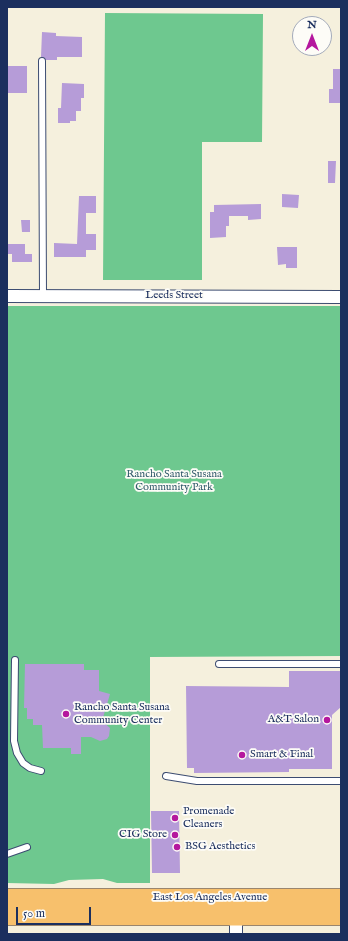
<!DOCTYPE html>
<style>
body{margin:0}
#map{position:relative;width:348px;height:941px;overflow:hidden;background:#f5f0dd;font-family:"IM FELL English",serif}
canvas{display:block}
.frame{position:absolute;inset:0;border:8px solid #1b2f5e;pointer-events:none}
.north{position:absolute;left:292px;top:16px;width:40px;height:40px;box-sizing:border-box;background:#fdfcf7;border:1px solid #a3aaba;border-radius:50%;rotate:0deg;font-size:11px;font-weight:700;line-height:16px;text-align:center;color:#1b2f5e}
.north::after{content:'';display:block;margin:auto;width:14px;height:18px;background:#b5179e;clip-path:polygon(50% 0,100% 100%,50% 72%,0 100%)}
.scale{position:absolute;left:16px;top:907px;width:75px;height:18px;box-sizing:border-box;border:2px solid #1b2f5e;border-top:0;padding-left:5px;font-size:12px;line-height:14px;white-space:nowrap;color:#1b2f5e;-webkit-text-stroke:3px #fdfcf7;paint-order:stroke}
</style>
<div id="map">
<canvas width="348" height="941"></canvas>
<div class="frame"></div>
<div class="north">N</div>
<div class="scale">50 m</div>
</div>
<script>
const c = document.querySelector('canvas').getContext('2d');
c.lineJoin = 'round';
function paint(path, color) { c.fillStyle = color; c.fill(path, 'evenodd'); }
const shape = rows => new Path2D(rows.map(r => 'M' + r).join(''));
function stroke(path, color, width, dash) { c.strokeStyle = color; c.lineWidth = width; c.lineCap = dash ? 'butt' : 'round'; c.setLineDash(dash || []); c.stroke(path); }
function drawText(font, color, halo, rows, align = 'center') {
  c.font = font + ' "IM FELL English",serif'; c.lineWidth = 3.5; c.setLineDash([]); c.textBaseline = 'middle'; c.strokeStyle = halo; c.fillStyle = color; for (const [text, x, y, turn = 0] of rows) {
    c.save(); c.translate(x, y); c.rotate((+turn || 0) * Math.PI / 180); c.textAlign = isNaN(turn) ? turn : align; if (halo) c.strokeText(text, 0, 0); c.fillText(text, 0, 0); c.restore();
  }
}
const green = shape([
 [105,13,263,14,262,142,202,142,202,280,103,280],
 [7,306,341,306,341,656,150,657,150,883,117,883,103,879,69,880,54,884,7,883]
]);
const building = shape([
 [42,32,56,33,56,36,82,37,82,57,57,57,57,60,46,60,41,57],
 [7,66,27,66,27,93,7,93],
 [333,69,341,69,341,103,329,103,329,89,333,89],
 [62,83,84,84,84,98,81,98,81,111,76,111,76,121,70,121,70,123,58,123,58,108,61,108],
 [328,161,336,161,335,183,328,183],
 [282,194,299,195,298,208,282,207],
 [79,196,96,196,96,213,86,213,86,234,96,234,96,250,86,250,86,257,54,257,54,243,77,244],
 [261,204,261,219,248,220,248,216,229,216,229,226,226,226,226,237,210,238,210,212,214,212,214,205],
 [21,220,30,220,30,232,22,232],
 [7,244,25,244,25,254,32,254,32,262,12,262,12,254,7,254],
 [277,247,297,247,297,268,286,268,286,264,278,265],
 [25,664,84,664,84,670,99,670,99,691,110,694,102,721,110,728,109,736,107,739,100,741,91,737,81,737,81,754,71,754,71,748,43,748,42,725,33,725,33,719,27,719,27,708,24,708],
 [289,671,341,671,341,707,332,715,332,769,289,769,289,772,194,773,194,768,187,768,186,686,289,687],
 [151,811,179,811,180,873,152,873]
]);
const lane = shape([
 [42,61,43,296],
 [15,660,14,741,17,753,23,763,30,768,41,771],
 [219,664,341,664],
 [166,776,197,781,341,781],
 [7,854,27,847]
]);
const street = shape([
 [7,296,341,297],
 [236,910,236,934]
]);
const primary = shape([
 [7,898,341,898],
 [7,916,341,916]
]);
const markers = [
 [66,714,4,"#b5179e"],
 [327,720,4,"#b5179e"],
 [242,755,4,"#b5179e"],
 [175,818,4,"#b5179e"],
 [175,835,4,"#b5179e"],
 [177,847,4,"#b5179e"]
];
const streetNames = [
 ["Leeds Street",174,296],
 ["East Los Angeles Avenue",210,898]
];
const parkNames = [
 ["Rancho Santa Susana",174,475],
 ["Community Park",174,488]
];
const poiNames = [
 ["Rancho Santa Susana",74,708],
 ["Community Center",74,721],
 ["A&T Salon",319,720,"right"],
 ["Smart & Final",250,755],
 ["Promenade",183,812],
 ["Cleaners",183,825],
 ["CIG Store",167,835,"right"],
 ["BSG Aesthetics",185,847]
];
paint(green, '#6ec88f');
paint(building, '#b69cd8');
stroke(lane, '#3c4c71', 8);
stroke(street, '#3c4c71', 14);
stroke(primary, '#3c4c71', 20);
stroke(lane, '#fff', 6);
stroke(street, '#fff', 12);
stroke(primary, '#f7c06c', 19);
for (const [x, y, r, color] of markers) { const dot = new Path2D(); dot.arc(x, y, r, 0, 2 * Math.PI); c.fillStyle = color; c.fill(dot); stroke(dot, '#fdfcf7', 1.5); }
drawText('11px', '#1b2f5e', '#fdfcf7', streetNames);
drawText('11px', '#345d6d', '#fdfcf7', parkNames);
drawText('11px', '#1b2f5e', '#fdfcf7', poiNames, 'left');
</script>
